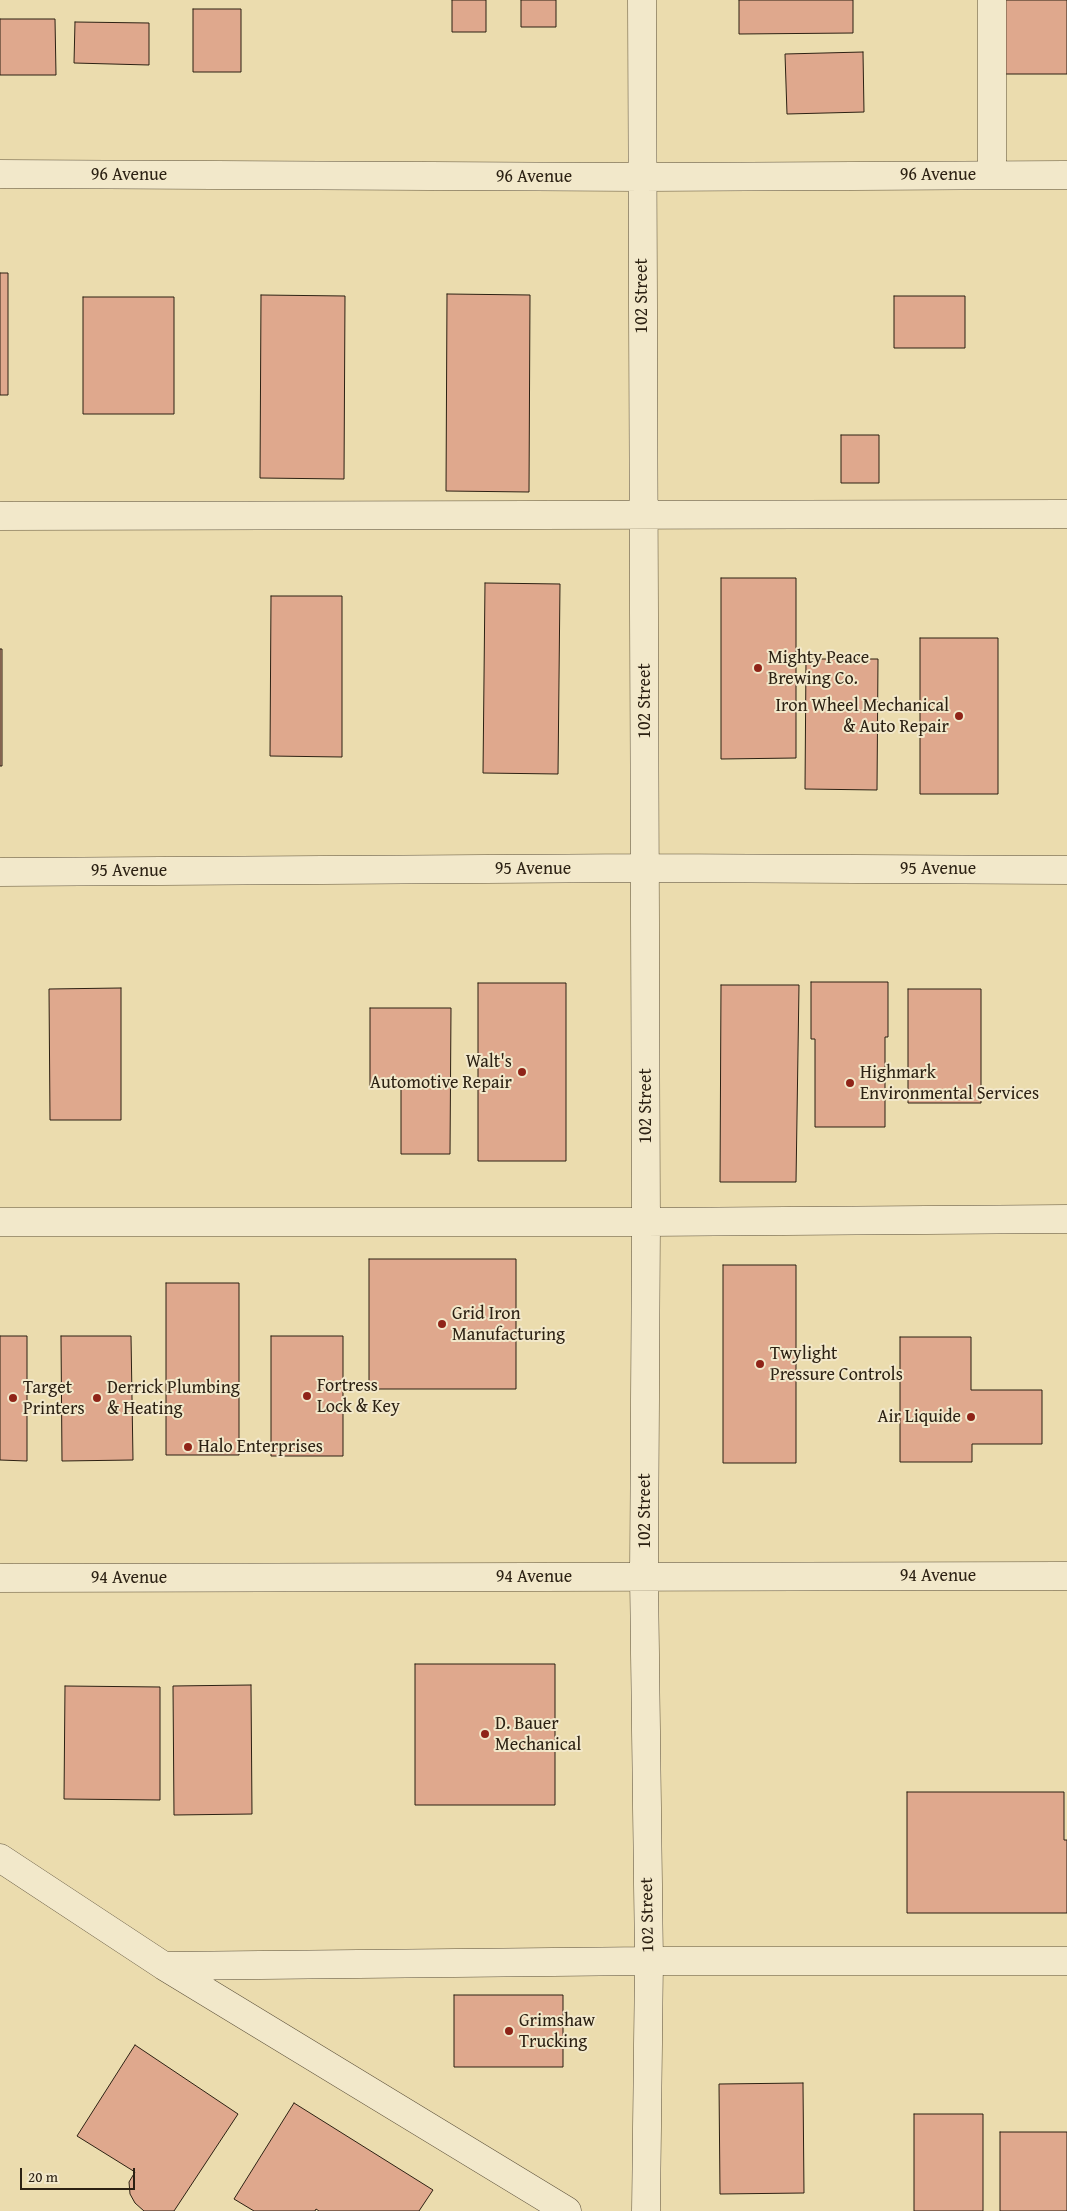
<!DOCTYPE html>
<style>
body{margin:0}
#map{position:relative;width:1067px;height:2211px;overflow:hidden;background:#ebdcae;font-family:"Gentium Book Plus",serif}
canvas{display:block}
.scale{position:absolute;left:20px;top:2168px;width:115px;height:22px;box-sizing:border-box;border:2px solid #2c2113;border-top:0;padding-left:6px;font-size:15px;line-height:18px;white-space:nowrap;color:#2c2113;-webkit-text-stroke:4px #f2e8ca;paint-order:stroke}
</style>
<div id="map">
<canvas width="1067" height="2211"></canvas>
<div class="scale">20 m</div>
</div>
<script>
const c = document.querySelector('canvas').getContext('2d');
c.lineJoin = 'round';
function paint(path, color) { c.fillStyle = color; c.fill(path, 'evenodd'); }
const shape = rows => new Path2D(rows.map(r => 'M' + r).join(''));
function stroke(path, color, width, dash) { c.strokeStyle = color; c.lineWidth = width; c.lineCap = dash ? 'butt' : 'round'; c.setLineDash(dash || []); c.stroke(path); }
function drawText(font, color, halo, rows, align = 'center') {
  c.font = font + ' "Gentium Book Plus",serif'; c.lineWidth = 4; c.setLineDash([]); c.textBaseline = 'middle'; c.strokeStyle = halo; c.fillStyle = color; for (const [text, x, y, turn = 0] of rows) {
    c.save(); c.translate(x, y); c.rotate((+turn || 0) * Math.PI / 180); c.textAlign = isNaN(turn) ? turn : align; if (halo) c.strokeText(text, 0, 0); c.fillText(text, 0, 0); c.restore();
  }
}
const building = shape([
 [452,0,486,0,486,32,452,32,452,0],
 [521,0,556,0,556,27,521,27,521,0],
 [739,0,853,0,853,33,739,34,739,0],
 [1002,0,1067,0,1067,74,1002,74,1002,0],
 [193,9,241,9,241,72,193,72,193,9],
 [0,19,55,19,56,75,0,75,0,19],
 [75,22,149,23,149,65,74,63,75,22],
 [863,52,864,112,787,114,785,54,863,52],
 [0,273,8,273,8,395,0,395,0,273],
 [447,294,530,295,529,492,446,491,447,294],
 [261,295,345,296,344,479,260,478,261,295],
 [894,296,965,296,965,348,894,348,894,296],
 [83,297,174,297,174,414,83,414,83,297],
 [841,435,879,435,879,483,841,483,841,435],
 [721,578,796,578,796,758,721,759,721,578],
 [485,583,560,584,558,774,483,773,485,583],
 [271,596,342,596,342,757,270,756,271,596],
 [920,638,998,638,998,794,920,794,920,638],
 [0,649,2,649,2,766,0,766,0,649],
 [806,659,878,659,877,790,805,789,806,659],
 [811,982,888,982,888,1037,885,1037,885,1127,815,1127,815,1039,811,1039,811,982],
 [478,983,566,983,566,1161,478,1161,478,983],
 [721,985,799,985,796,1182,720,1182,721,985],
 [121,988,121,1120,50,1120,49,989,121,988],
 [908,989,981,989,981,1103,908,1103,908,989],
 [370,1008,451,1008,450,1154,401,1154,401,1086,370,1086,370,1008],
 [369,1259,516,1259,516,1389,369,1389,369,1259],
 [723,1265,796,1265,796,1463,723,1463,723,1265],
 [166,1283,239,1283,239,1455,166,1455,166,1283],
 [0,1336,27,1336,27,1461,0,1460,0,1336],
 [61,1336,131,1336,133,1460,62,1461,61,1336],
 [271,1336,343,1336,343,1456,271,1456,271,1336],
 [900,1337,971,1337,971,1390,1042,1390,1042,1444,972,1444,972,1462,900,1462,900,1337],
 [415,1664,555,1664,555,1805,415,1805,415,1664],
 [251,1685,252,1814,174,1815,173,1686,251,1685],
 [65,1686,160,1687,160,1800,64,1799,65,1686],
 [907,1792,1064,1792,1064,1840,1067,1840,1067,1913,907,1913,907,1792],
 [454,1995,563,1995,563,2067,454,2067,454,1995],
 [135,2045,238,2114,174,2211,144,2211,135,2203,130,2194,129,2182,135,2172,77,2136,135,2045],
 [803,2083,804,2193,720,2194,719,2084,803,2083],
 [294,2103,433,2190,419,2211,319,2211,316,2209,315,2211,254,2211,234,2199,294,2103],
 [914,2114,983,2114,983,2211,914,2211,914,2114],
 [1000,2132,1067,2132,1067,2211,1000,2211,1000,2132]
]);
const minor = shape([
 [642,0,646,1222,644,1577,649,1961,646,2211],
 [0,174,642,177,1067,175],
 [992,175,992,0],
 [0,516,1067,514],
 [0,872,646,868,1067,870],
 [0,1222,646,1222,1067,1219],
 [0,1578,1067,1576],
 [0,1858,164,1966,567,2211],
 [164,1966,649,1961,1067,1961]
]);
const markers = [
 [758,668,5,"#8f2418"],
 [959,716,5,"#8f2418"],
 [522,1072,5,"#8f2418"],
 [850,1083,5,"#8f2418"],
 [442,1324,5,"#8f2418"],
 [760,1364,5,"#8f2418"],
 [307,1396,5,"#8f2418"],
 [13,1398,5,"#8f2418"],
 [97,1398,5,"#8f2418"],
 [971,1417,5,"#8f2418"],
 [188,1447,5,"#8f2418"],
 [485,1734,5,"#8f2418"],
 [509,2031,5,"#8f2418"]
];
const streetNames = [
 ["96 Avenue",129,175],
 ["96 Avenue",938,175],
 ["96 Avenue",534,177],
 ["102 Street",642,296,-90],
 ["102 Street",645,701,-90],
 ["95 Avenue",533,869],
 ["95 Avenue",938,869],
 ["95 Avenue",129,871],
 ["102 Street",646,1106,-90],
 ["102 Street",645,1511,-90],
 ["94 Avenue",938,1576],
 ["94 Avenue",534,1577],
 ["94 Avenue",129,1578],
 ["102 Street",648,1915,-91]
];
const poiNames = [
 ["Mighty Peace",768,658],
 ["Brewing Co.",768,679],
 ["Iron Wheel Mechanical",949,706,"right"],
 ["& Auto Repair",949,727,"right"],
 ["Walt's",512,1062,"right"],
 ["Automotive Repair",512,1083,"right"],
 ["Highmark",860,1073],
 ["Environmental Services",860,1094],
 ["Grid Iron",452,1314],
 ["Manufacturing",452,1335],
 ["Twylight",770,1354],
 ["Pressure Controls",770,1375],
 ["Fortress",317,1386],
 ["Lock & Key",317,1407],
 ["Target",23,1388],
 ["Printers",23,1409],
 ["Derrick Plumbing",107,1388],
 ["& Heating",107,1409],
 ["Air Liquide",961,1417,"right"],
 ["Halo Enterprises",198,1447],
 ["D. Bauer",495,1724],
 ["Mechanical",495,1745],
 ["Grimshaw",519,2021],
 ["Trucking",519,2042]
];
paint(building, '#dfa88d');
stroke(building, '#2c2113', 1);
stroke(minor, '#5c503a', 29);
stroke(minor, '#f2e8ca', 28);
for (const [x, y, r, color] of markers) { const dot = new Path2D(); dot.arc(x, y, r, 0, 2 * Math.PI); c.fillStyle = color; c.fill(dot); stroke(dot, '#f2e8ca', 2); }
drawText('18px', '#2c2113', '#f2e8ca', streetNames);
drawText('18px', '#2c2113', '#f2e8ca', poiNames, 'left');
</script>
